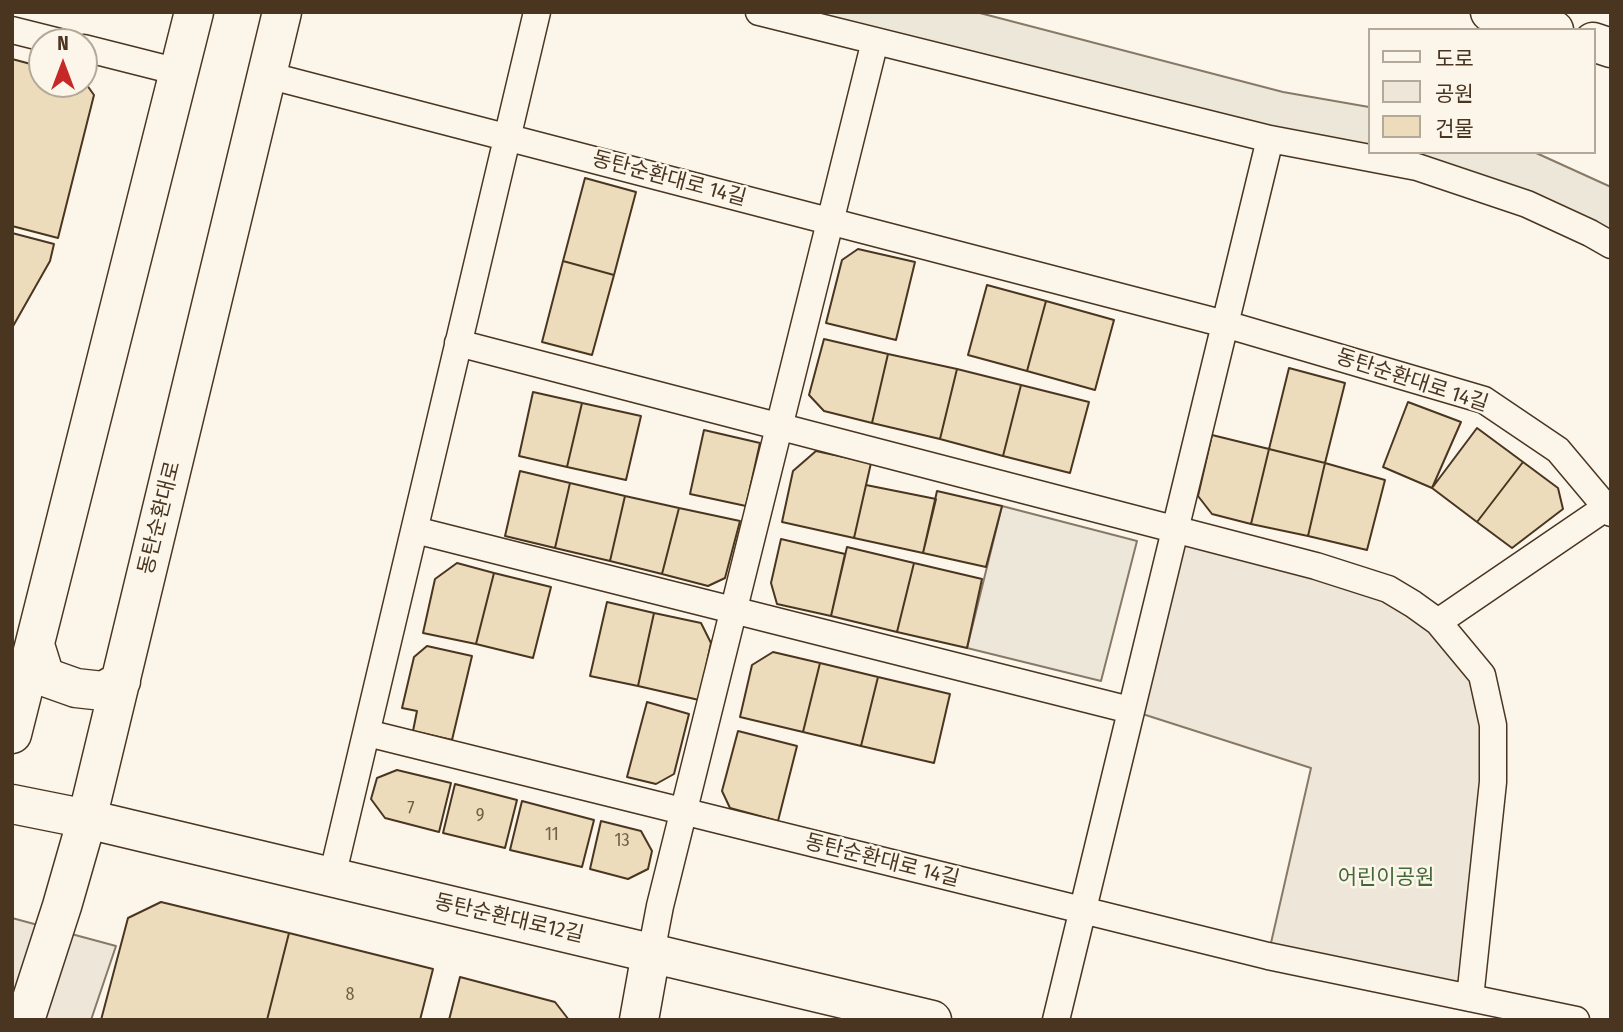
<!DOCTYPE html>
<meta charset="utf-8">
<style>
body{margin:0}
#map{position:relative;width:1623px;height:1032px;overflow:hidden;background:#fbf6e9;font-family:"Fira Sans Condensed","Noto Sans KR",sans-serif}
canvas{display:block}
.frame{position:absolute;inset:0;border:14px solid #4a3520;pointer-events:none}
.legend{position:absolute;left:1368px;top:28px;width:228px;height:126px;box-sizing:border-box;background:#fbf6e9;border:2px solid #b4a999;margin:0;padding:9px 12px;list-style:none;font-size:21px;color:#4a3520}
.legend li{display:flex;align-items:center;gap:14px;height:35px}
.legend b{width:35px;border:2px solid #b4a999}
.north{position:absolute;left:28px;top:28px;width:70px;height:70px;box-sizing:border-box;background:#fbf6e9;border:2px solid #b4a999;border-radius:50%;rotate:0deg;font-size:19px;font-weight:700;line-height:28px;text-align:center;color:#4a3520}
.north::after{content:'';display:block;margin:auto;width:24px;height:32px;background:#c62828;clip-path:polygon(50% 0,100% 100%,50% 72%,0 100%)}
</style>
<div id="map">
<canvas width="1623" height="1032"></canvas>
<div class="frame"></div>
<ul class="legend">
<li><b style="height:9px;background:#fbf6e9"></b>도로</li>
<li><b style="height:19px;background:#ede6d9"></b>공원</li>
<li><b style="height:19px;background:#ecdcbc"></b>건물</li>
</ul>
<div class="north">N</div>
</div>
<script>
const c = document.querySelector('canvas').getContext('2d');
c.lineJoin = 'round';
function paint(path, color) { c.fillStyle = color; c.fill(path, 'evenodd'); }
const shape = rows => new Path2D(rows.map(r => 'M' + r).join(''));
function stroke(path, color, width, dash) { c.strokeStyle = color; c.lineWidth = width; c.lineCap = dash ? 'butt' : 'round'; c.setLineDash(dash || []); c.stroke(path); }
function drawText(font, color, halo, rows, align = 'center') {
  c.font = font + ' "Fira Sans Condensed","Noto Sans KR",sans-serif'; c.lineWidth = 5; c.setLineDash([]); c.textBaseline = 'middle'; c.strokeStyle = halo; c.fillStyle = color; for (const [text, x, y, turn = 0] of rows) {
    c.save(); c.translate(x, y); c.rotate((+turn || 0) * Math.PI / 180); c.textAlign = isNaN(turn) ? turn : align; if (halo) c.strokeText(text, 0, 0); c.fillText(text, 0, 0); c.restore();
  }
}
const green = shape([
 [1174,529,1388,589,1482,675,1493,725,1470,998,1268,956,1311,768,1130,710,1174,529],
 [12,918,116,946,91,1020,12,1020,12,918]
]);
const parking = shape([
 [759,12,976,12,1283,92,1369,107,1369,152,1534,152,1611,187,1611,245,1527,204,759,12],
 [1002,506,1137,541,1101,681,967,648,1002,506]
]);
const building = shape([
 [12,59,42,67,42,84,84,84,84,81,94,95,58,238,12,226,12,59],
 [585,178,636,192,614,275,563,261,585,178],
 [12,233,54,244,50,261,12,328,12,233],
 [858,249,915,262,896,340,826,323,842,260,858,249],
 [563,261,614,275,592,355,542,342,563,261],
 [987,285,1046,301,1027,371,968,355,987,285],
 [1046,301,1114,320,1095,390,1027,371,1046,301],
 [824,339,888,354,872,423,824,411,809,395,824,339],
 [888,354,957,369,940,439,872,423,888,354],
 [1289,368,1345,383,1325,463,1269,449,1289,368],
 [957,369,1021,385,1003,456,940,439,957,369],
 [1021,385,1089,402,1070,473,1003,456,1021,385],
 [533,392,582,403,567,467,519,456,533,392],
 [1408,402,1461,422,1432,488,1383,467,1408,402],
 [582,403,641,416,626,480,567,467,582,403],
 [1477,428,1523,462,1477,522,1432,488,1477,428],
 [704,430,760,443,746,506,690,494,704,430],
 [1212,435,1269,449,1251,524,1212,514,1198,496,1212,435],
 [1269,449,1325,463,1308,536,1251,524,1269,449],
 [816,451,871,463,854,538,782,522,793,471,816,451],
 [1523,462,1558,488,1563,509,1512,548,1477,522,1523,462],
 [1325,463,1385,480,1367,550,1308,536,1325,463],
 [520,471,570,483,555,548,505,536,520,471],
 [570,483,625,496,610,561,555,548,570,483],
 [866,485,936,499,923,553,854,538,866,485],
 [937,491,1002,506,986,567,923,553,937,491],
 [625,496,679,508,662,574,610,561,625,496],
 [679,508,740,521,725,578,708,586,662,574,679,508],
 [781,539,845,554,831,616,777,604,771,583,781,539],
 [847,547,914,563,897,632,831,616,847,547],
 [457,563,494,573,476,644,423,633,435,579,457,563],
 [914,563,982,579,967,648,897,632,914,563],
 [494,573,551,587,533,658,476,644,494,573],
 [607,602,654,613,638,686,590,676,607,602],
 [654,613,701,623,711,643,699,700,638,686,654,613],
 [427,646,472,656,452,740,413,731,417,711,402,708,414,657,427,646],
 [773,652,820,663,803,732,740,717,752,665,773,652],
 [820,663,878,677,861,746,803,732,820,663],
 [878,677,950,694,934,763,861,746,878,677],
 [647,702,689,714,674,774,656,784,627,777,647,702],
 [738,731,797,746,778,821,730,808,722,791,738,731],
 [397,770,451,783,439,832,385,818,371,799,377,778,397,770],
 [455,784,517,800,505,848,443,833,455,784],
 [522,801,594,820,582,867,510,850,522,801],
 [601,821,641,831,652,851,648,869,628,879,590,869,601,821],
 [161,902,289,933,267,1020,101,1020,128,918,161,902],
 [289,933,433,969,420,1020,267,1020,289,933],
 [460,977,555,1002,569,1020,449,1020,460,977]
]);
const street = shape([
 [759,12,1270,139,1417,167,1527,204,1590,233,1611,245],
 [12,30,60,42],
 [84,48,179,72],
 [267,75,1225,324,1484,400,1558,450,1611,513],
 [458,343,1316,566,1388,589,1413,604,1438,622,1482,675,1493,725,1493,782,1470,998],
 [415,530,1130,710],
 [1438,622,1611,504],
 [367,733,1268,956,1576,1020],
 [332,877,537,12],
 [651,953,660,906,875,41],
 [1056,1020,1270,139]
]);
const secondary = shape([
 [35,645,45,677,76,688,103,691,121,681],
 [12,734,194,12],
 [12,804,87,819,932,1020],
 [25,1020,62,906,87,819,282,12],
 [639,1020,651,953]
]);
const highway = shape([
 [1490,12,1554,30],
 [1593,42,1611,48]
]);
const numberNames = [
 ["7",411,809],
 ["9",480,816],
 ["11",552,835],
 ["13",622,841],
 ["8",350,995]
];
const streetNames = [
 ["동탄순환대로 14길",669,179,15],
 ["동탄순환대로 14길",1412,381,18],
 ["동탄순환대로",160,518,-76],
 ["동탄순환대로 14길",882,861,14],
 ["동탄순환대로12길",509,919,13]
];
const parkNames = [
 ["어린이공원",1386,878]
];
paint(green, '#ede6d9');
stroke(green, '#887966', 2);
paint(parking, '#ede7d9');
stroke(parking, '#887966', 2);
paint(building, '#ecdcbc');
stroke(building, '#4a3520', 2);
stroke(street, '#4a3520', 29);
stroke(secondary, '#4a3520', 41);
stroke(highway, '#4a3520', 41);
stroke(street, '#fbf6e9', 26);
stroke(secondary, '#fbf6e9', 38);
stroke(highway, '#fbf6e9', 38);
drawText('18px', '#725f47', null, numberNames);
drawText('21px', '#4a3520', '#fbf6e9', streetNames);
drawText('21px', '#436837', '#fbf6e9', parkNames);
</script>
